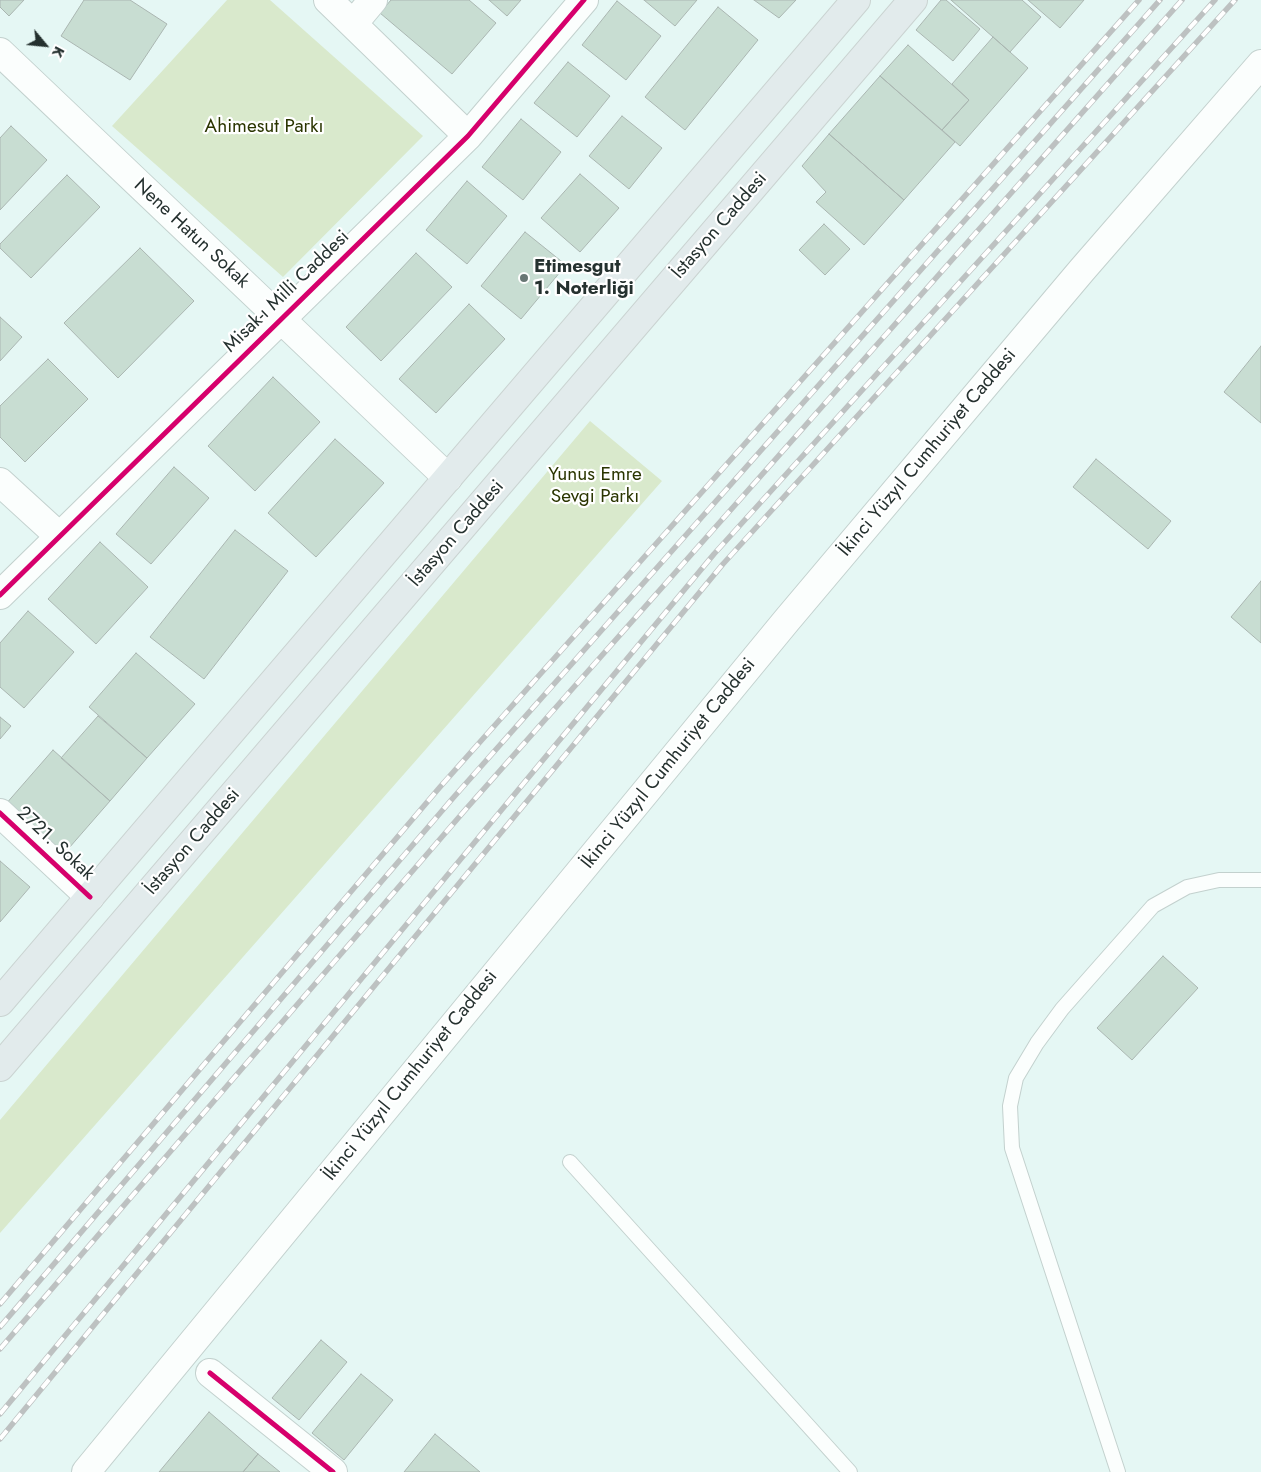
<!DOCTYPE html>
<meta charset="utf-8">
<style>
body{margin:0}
#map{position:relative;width:1261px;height:1472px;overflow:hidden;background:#e5f7f4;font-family:Jost,sans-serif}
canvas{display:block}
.north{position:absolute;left:20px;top:20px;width:50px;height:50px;-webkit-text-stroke:4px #fff;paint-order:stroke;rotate:118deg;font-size:14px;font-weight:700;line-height:20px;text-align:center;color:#25312f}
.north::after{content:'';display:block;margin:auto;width:18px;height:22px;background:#25312f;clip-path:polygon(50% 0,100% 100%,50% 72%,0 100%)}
</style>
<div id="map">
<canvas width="1261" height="1472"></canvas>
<div class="north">K</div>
</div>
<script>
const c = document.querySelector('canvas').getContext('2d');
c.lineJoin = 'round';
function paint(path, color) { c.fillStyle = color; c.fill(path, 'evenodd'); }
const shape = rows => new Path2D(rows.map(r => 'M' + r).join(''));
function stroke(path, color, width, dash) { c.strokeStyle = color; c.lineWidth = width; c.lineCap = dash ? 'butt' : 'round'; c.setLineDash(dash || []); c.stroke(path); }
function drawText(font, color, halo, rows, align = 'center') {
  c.font = font + ' Jost,sans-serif'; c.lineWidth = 4.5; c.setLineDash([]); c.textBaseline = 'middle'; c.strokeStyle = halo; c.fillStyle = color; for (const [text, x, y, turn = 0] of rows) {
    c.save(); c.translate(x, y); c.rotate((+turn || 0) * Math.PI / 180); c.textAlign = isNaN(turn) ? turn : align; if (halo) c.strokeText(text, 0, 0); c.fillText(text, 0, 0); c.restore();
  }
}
const green = shape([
 [227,0,270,0,423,136,283,277,112,126],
 [590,421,662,481,0,1233,0,1120]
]);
const building = shape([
 [0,0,24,0,9,16,0,7,0,0],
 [84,0,130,0,167,24,130,80,61,36,84,0],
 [391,0,469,0,496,23,452,74,380,13,391,0],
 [489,0,521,0,507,16,489,0],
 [644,0,697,0,675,26,644,0],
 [754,0,796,0,779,18,754,0],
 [941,0,946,0,980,29,953,61,916,30,941,0],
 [951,0,1022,0,1041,17,1010,52,951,0],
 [1028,0,1084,0,1060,28,1028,0],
 [617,1,661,36,626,80,582,45,617,1],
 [718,7,758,40,685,130,645,97,718,7],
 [993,37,1028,68,960,146,942,130,969,100,952,84,993,37],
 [908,45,969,100,942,130,880,76,908,45],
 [568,62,610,96,577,137,534,103,568,62],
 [880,76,955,142,904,200,829,134,880,76],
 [622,116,662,148,629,189,589,156,622,116],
 [521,119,561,152,523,200,482,167,521,119],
 [11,126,47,160,0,210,0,138,11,126],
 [829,134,904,200,864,245,816,202,826,192,802,166,829,134],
 [580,174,619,208,580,252,541,218,580,174],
 [67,175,100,207,31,278,0,248,0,244,67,175],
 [467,181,507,216,467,264,426,230,467,181],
 [824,224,850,249,825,275,799,250,824,224],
 [525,232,566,265,521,319,481,286,525,232],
 [140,248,194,301,118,378,64,323,140,248],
 [416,253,452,287,381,361,346,327,416,253],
 [469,304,505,339,436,413,399,379,469,304],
 [0,317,22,337,0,361,0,317],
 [1261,346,1261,423,1224,392,1261,346],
 [48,359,88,399,25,462,0,437,0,406,48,359],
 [273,377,320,422,255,491,208,446,273,377],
 [335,439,384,483,316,557,268,513,335,439],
 [1096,459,1171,521,1148,549,1073,487,1096,459],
 [174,467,209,498,151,564,116,534,174,467],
 [235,530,288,571,204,679,150,637,235,530],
 [100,542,148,587,96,644,48,599,100,542],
 [1261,581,1261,643,1231,617,1261,581],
 [28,611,74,652,24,708,0,687,0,643,28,611],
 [136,653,195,704,147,758,89,707,136,653],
 [98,716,147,758,110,801,61,758,98,716],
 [0,717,11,726,0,739,0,717],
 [53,750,110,801,62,856,5,805,53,750],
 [0,861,30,887,0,922,0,861],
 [1163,956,1198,988,1132,1060,1097,1028,1163,956],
 [321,1340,347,1362,299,1420,272,1398,321,1340],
 [361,1374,393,1400,344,1460,312,1433,361,1374],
 [209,1412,258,1454,243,1472,159,1472,209,1412],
 [435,1434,480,1472,404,1472,435,1434],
 [258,1454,280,1472,243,1472,258,1454]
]);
const lane = shape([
 [570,1162,850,1472],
 [1118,1472,1012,1148,1010,1106,1016,1078,1037,1043,1062,1009,1153,906,1187,887,1219,880,1261,880]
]);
const street = shape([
 [328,0,468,136],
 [353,24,373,0],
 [0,52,448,478],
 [0,482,59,536],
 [0,595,468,136,584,0],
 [0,813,90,897],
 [210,1373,333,1472]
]);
const secondary = shape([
 [86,1472,787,620,1082,270,1261,64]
]);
const primary = shape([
 [0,1002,856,0],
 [0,1067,913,0]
]);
const rail = shape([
 [0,1304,440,787,1139,0],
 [0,1327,453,798,1160,0],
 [0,1349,466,809,1182,0],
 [0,1414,714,554,1215,0],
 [0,1439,723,564,1235,0]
]);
const cycleway = shape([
 [0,595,468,136,584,0],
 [0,813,90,897],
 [210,1373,333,1472]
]);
const markers = [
 [524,278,5,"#687674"]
];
const parkNames = [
 ["Ahimesut Parkı",264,127],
 ["Yunus Emre",595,475],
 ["Sevgi Parkı",595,497]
];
const streetNames = [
 ["İstasyon Caddesi",720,226,-49],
 ["Nene Hatun Sokak",191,234,43],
 ["Misak-ı Milli Caddesi",287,292,-44],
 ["İkinci Yüzyıl Cumhuriyet Caddesi",928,453,-50],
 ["İstasyon Caddesi",457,534,-49],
 ["İkinci Yüzyıl Cumhuriyet Caddesi",669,764,-51],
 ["İstasyon Caddesi",193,842,-49],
 ["2721. Sokak",55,844,43],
 ["İkinci Yüzyıl Cumhuriyet Caddesi",411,1076,-51]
];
const poiNames = [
 ["Etimesgut",534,267],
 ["1. Noterliği",534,289]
];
paint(green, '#d9e9cc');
paint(building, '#c8ddd2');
stroke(building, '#aab6b1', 1);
stroke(lane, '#c3d1ce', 16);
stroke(street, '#c3d1ce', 30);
stroke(secondary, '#c3d1ce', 30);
stroke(primary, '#cad3d1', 30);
stroke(lane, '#fbfefd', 14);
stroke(street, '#fbfefd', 28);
stroke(secondary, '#fbfefd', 28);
stroke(primary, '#e2ebec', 28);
stroke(rail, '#bdc1c1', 5.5);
stroke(rail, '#fff', 4, [11]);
stroke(cycleway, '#d6006c', 5);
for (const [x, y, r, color] of markers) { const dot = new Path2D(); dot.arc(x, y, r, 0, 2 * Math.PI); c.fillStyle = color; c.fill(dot); stroke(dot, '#fff', 2); }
drawText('19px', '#2a3500', '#fff', parkNames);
drawText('19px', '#25312f', '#fff', streetNames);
drawText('bold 19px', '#25312f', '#fff', poiNames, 'left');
</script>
